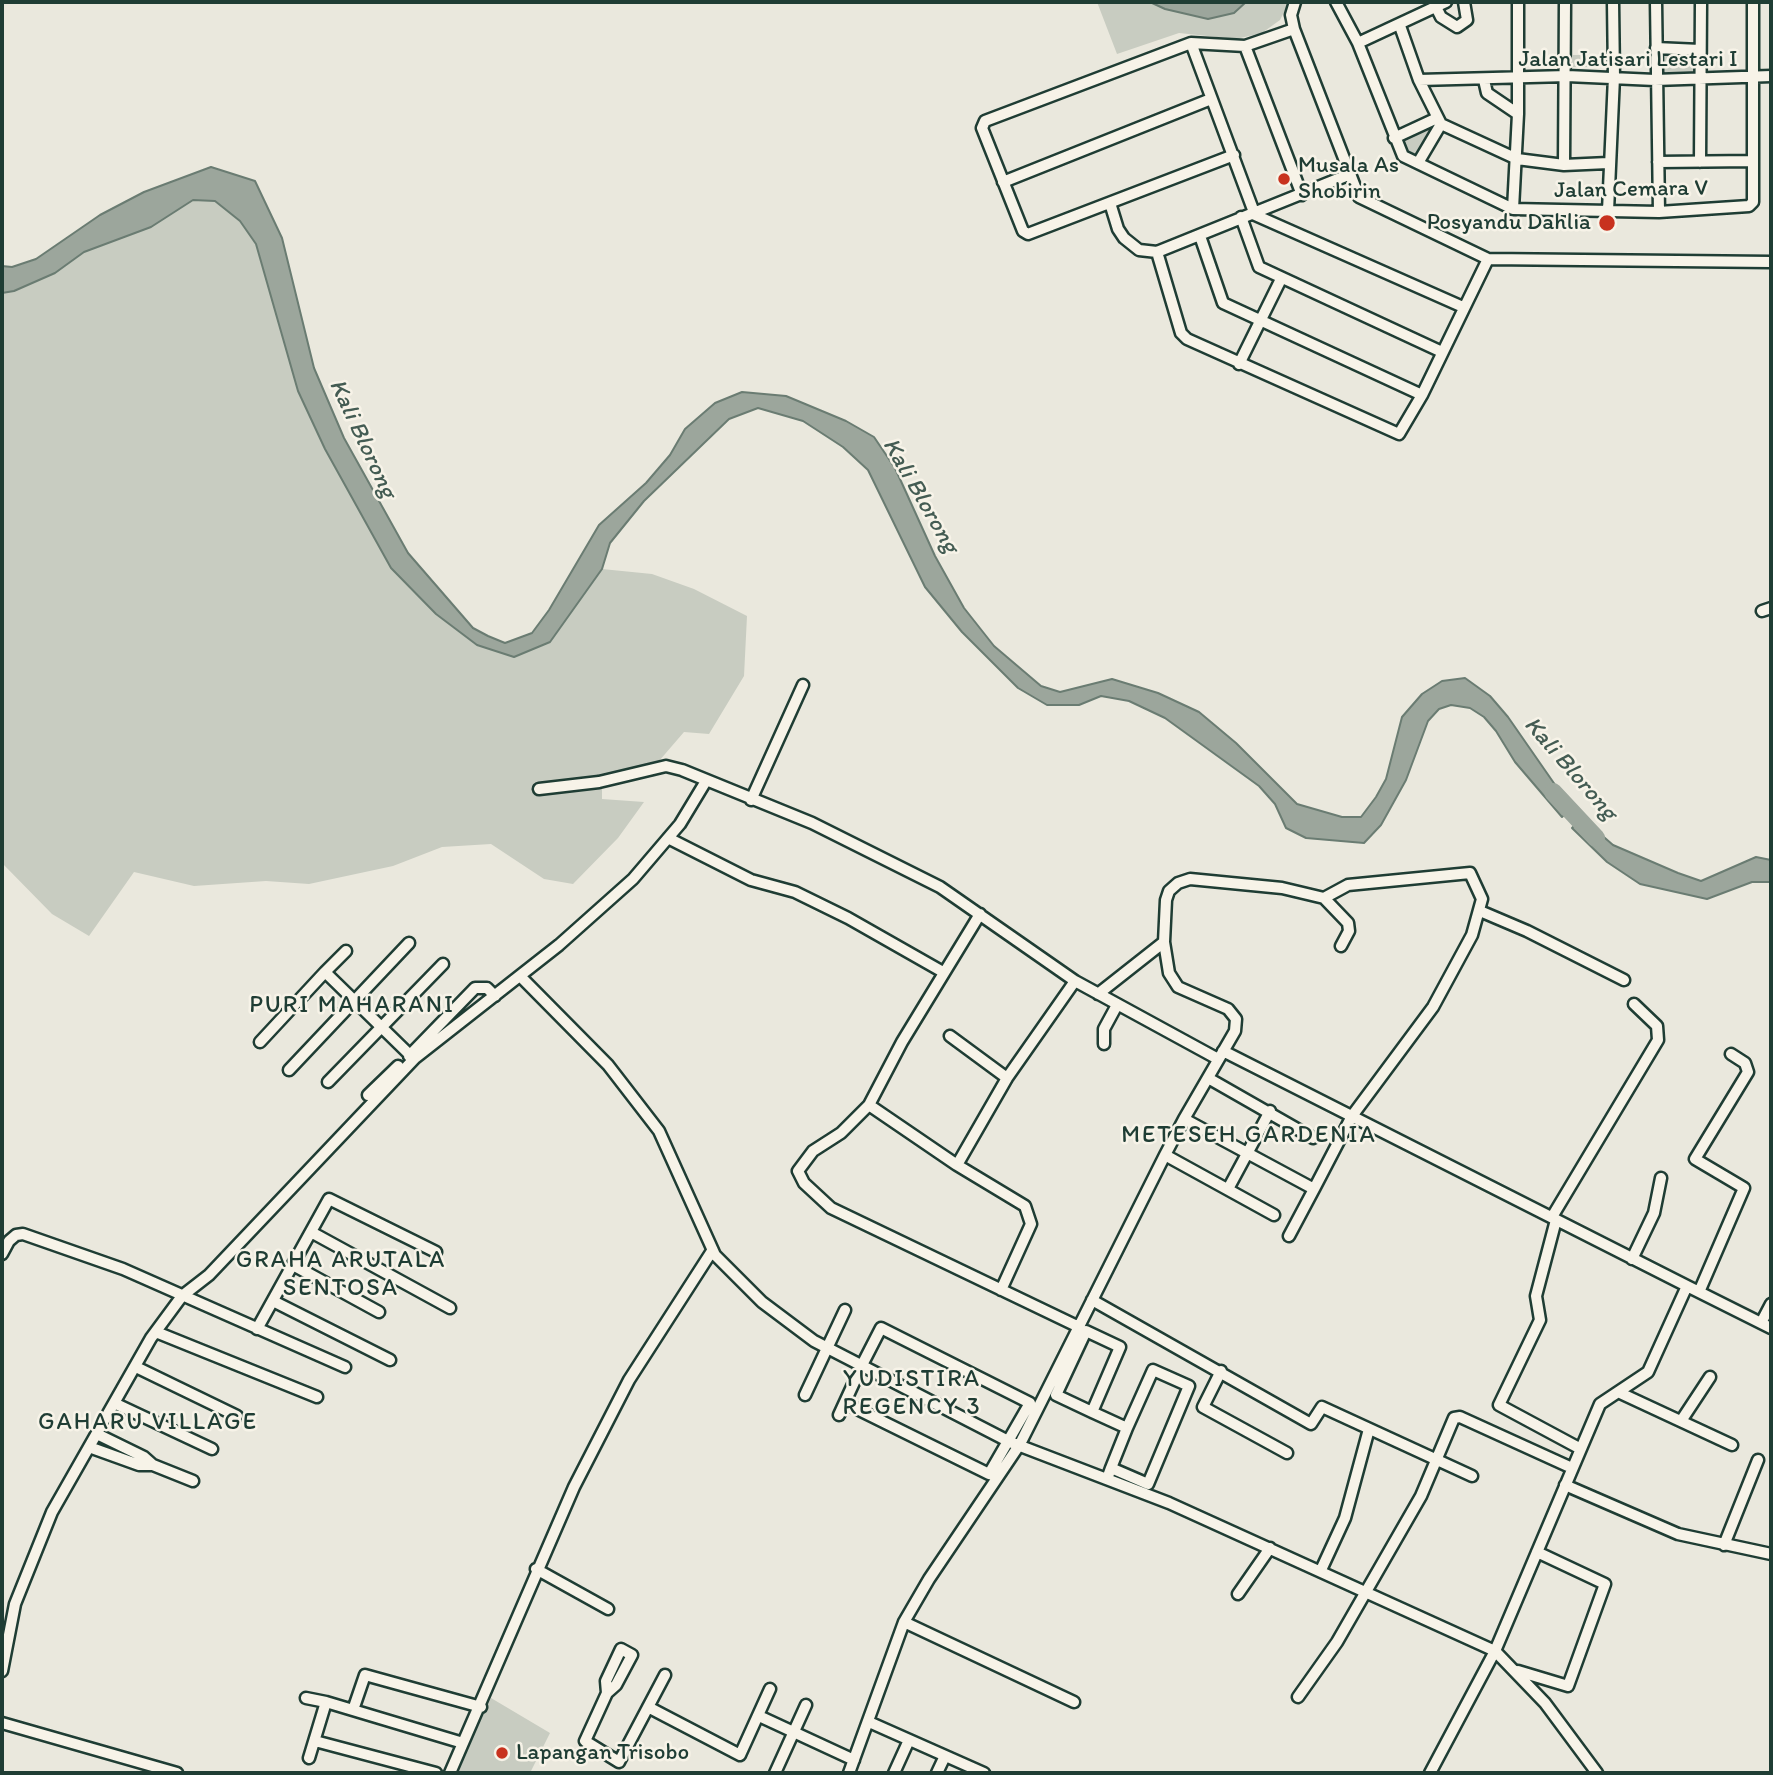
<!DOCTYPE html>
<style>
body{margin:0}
#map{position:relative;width:1773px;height:1775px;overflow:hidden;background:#eae8dd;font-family:Itim,sans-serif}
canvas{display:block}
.frame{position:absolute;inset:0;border:4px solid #1f3d34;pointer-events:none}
</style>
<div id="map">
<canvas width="1773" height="1775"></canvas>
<div class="frame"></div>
</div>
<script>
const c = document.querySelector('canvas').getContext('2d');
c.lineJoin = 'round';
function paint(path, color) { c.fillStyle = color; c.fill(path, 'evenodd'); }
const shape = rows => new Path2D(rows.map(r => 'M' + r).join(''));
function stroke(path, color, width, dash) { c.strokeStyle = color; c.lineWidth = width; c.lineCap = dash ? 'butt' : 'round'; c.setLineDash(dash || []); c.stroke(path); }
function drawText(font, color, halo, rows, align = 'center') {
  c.font = font + ' Itim,sans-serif'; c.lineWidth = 5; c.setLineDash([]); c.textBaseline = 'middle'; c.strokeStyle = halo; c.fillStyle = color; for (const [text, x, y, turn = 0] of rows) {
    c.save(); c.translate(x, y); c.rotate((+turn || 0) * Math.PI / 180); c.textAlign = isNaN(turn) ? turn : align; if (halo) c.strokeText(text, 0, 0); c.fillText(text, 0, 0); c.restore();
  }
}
const green = shape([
 [1097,2,1289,2,1280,20,1262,33,1236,39,1179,33,1117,54],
 [1696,53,1696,74,1657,75,1656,54],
 [1573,55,1600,55,1600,67,1573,67],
 [1428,123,1434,128,1417,157,1407,154,1401,136],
 [193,200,215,200,240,221,256,244,298,391,325,449,477,645,550,642,602,569,652,574,694,589,747,616,744,676,709,734,684,732,659,761,602,775,602,799,644,802,618,838,573,884,544,879,491,844,442,847,393,866,309,884,266,881,194,886,134,872,89,936,52,914,2,863,2,293,14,291,55,273,84,252,151,227],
 [491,1698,550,1733,530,1773,455,1773]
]);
const water = shape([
 [1150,2,1246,2,1234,13,1208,19,1165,9,1150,2],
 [211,167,255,181,282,238,314,368,344,438,408,553,473,628,488,636,505,643,532,633,549,610,599,525,646,483,670,455,685,429,715,403,742,392,786,396,846,421,874,437,895,468,935,556,964,608,994,646,1041,686,1060,692,1112,679,1158,693,1199,712,1236,743,1297,804,1342,817,1361,817,1376,797,1386,779,1402,717,1422,694,1442,681,1465,678,1490,696,1508,717,1558,789,1574,805,1562,817,1515,762,1496,731,1484,717,1470,708,1451,705,1439,709,1428,721,1406,780,1381,825,1364,843,1306,838,1286,828,1275,804,1259,786,1165,718,1129,701,1101,696,1079,705,1047,705,1018,688,962,632,925,587,868,470,843,447,803,421,758,408,729,419,644,501,610,543,602,569,550,642,514,657,477,645,436,614,391,568,325,449,298,391,256,244,240,221,215,201,193,200,151,227,84,252,55,273,14,291,2,293,2,266,12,267,36,259,100,215,144,192,211,167],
 [1582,818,1613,845,1678,873,1701,881,1756,857,1771,860,1771,882,1752,882,1707,899,1640,884,1607,862,1572,828,1582,818]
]);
const river = shape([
 [1553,792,1596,838]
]);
const street = shape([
 [1295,2,1291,15,1294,29,1359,197,1488,259,1771,262],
 [1336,2,1358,43,1403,156,1513,209,1659,212,1749,206,1753,202,1753,2],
 [1656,2,1659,212],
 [1436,7,1441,17,1457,27,1467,20,1464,2],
 [1400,26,1419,80,1441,124,1517,159,1564,165,1608,163],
 [1191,43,1255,215],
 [1358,43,1446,2],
 [1245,46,1302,195],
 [1656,48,1700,50],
 [1419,80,1567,76,1655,80,1771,76],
 [1484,80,1487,93,1518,114],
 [1394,138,1435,119],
 [1234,155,1028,234,1023,231,982,128,985,121,1191,43,1245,46,1294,29],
 [1658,162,1753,161],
 [1700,162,1701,2],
 [1418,163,1441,124],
 [1564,165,1565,2],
 [1003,182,1211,99],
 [1110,203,1118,229,1124,238,1139,250,1157,252,1348,175],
 [1513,209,1518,114,1518,2],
 [1608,211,1614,77,1613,2],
 [1255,215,1463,307],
 [1241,217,1259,267,1442,352],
 [1200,236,1223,303,1422,395],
 [1157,252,1181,333,1187,339,1399,434,1422,395,1488,259],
 [1239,364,1281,279],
 [1762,611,1771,608],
 [539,789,599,782,666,766,682,770,812,823,940,887,1075,981,1218,1059],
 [751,800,803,685],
 [668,838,751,880,795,892,848,918,943,972],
 [1324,898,1348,923,1349,931,1341,946],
 [1480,911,1527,931,1624,980],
 [980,914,902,1042,869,1105,841,1133,813,1151,798,1171,804,1183,831,1208,1079,1327],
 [346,951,325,972,410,1055],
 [520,976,608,1065,659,1131,715,1255,762,1302,814,1341,1010,1442,1169,1503,1495,1651,1545,1703,1597,1773],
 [1098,994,1164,942],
 [950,1036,1007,1078],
 [260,1042,325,972],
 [1104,1044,1104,1029,1117,1005],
 [1223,1051,1687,1286,1648,1372,1600,1404,1495,1651,1430,1773],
 [409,1056,475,988,487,988,495,996],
 [289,1070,409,943],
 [1208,1078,1313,1138],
 [328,1082,443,964],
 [368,1095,398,1066],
 [869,1105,957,1165,1025,1206,1031,1224,1001,1290],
 [1165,1155,1274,1215],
 [957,1165,1007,1078,1075,981],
 [1228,1189,1270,1111],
 [1552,1217,1658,1040,1657,1026,1634,1004],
 [1556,1220,1536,1296,1540,1320,1499,1405,1579,1448],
 [311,1232,450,1308],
 [1289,1236,1314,1189],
 [2,1254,9,1241,16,1235,23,1234,123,1269,345,1367],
 [1632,1259,1654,1213,1661,1178],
 [293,1265,379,1312],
 [1687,1286,1699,1292,1744,1188,1695,1159,1748,1072,1745,1063,1731,1054],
 [1699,1292,1771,1328],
 [1092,1300,1311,1424,1322,1407,1472,1476],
 [273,1301,390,1360],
 [1761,1323,1771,1304],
 [257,1329,329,1199,436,1252],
 [156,1332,317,1397],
 [136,1367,237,1416],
 [1221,1371,1203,1407,1287,1453],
 [1618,1392,1732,1445],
 [805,1395,845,1310],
 [114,1403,212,1449],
 [1092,1412,1120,1347,1086,1331,1056,1395,1092,1412,1127,1428],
 [839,1415,862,1365,881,1328,1030,1403,989,1474,845,1403],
 [1681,1421,1710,1377],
 [89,1447,139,1465,153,1465,144,1457,97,1434],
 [153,1465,193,1481],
 [1107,1479,1111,1468,1127,1428,1153,1370,1189,1386,1148,1484,1111,1468],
 [1565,1485,1678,1534,1771,1554],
 [1724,1545,1758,1460],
 [536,1569,608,1609],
 [1321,1570,1345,1518,1369,1429],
 [1238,1594,1270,1548],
 [904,1622,1074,1702],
 [2,1671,15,1604,52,1512,151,1338,182,1296,209,1275,415,1058,559,945,633,879,680,824,706,781],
 [1518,1671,1568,1686,1605,1584,1537,1552],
 [607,1693,606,1681,621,1649,632,1655,616,1685,607,1693,585,1741,619,1762,665,1675],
 [1298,1697,1337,1642,1421,1496,1454,1418,1460,1417,1572,1468],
 [306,1698,326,1702],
 [648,1707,740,1755,770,1689],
 [353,1710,365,1675,481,1707],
 [759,1716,854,1760],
 [869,1722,984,1773],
 [2,1723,177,1773],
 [315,1741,436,1773],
 [309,1758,326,1702,463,1743],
 [450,1773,574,1487,629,1380,712,1251],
 [775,1773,806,1705],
 [849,1773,904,1622,929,1579,1020,1444,1165,1155,1184,1119,1235,1031,1236,1019,1228,1009,1178,987,1169,973,1164,942,1166,900,1169,891,1178,883,1190,879,1282,888,1324,898,1348,885,1470,873,1482,899,1472,935,1433,1007,1352,1116,1314,1189,1184,1119],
 [894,1773,909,1740],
 [937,1773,945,1756]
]);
const markers = [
 [1284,179,7,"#c8321e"],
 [1607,223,9,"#c8321e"],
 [502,1753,7,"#c8321e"]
];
const streetNames = [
 ["Jalan Jatisari Lestari I",1628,60],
 ["Jalan Cemara V",1631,190,-1]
];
const poiNames = [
 ["Musala As",1298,166],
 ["Shobirin",1298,192],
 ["Posyandu Dahlia",1591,223,"right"],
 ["Lapangan Trisobo",516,1753]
];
const waterNames = [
 ["Kali Blorong",362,439,65],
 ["Kali Blorong",920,496,60],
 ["Kali Blorong",1570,769,49]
];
const neighbourhoodNames = [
 ["PURI MAHARANI",352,1006],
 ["METESEH GARDENIA",1249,1136],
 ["GRAHA ARUTALA",341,1261],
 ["SENTOSA",341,1289],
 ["YUDISTIRA",912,1380],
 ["REGENCY 3",912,1408],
 ["GAHARU VILLAGE",148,1423]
];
paint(green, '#c8ccc1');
paint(water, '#9ca69c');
stroke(water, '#6a7c72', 2);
stroke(river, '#9ca69c', 18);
stroke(street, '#1f3d34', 15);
stroke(street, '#f7f3e8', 10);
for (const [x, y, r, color] of markers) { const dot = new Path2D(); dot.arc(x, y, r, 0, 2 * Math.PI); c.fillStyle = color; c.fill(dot); stroke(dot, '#f7f3e8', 2.5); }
drawText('23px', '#1f3d34', '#f7f3e8', streetNames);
drawText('23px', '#1f3d34', '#f7f3e8', poiNames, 'left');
drawText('italic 24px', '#445c53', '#f7f3e8', waterNames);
c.letterSpacing = '2px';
drawText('24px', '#1f3d34', '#f7f3e8', neighbourhoodNames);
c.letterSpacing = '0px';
</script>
